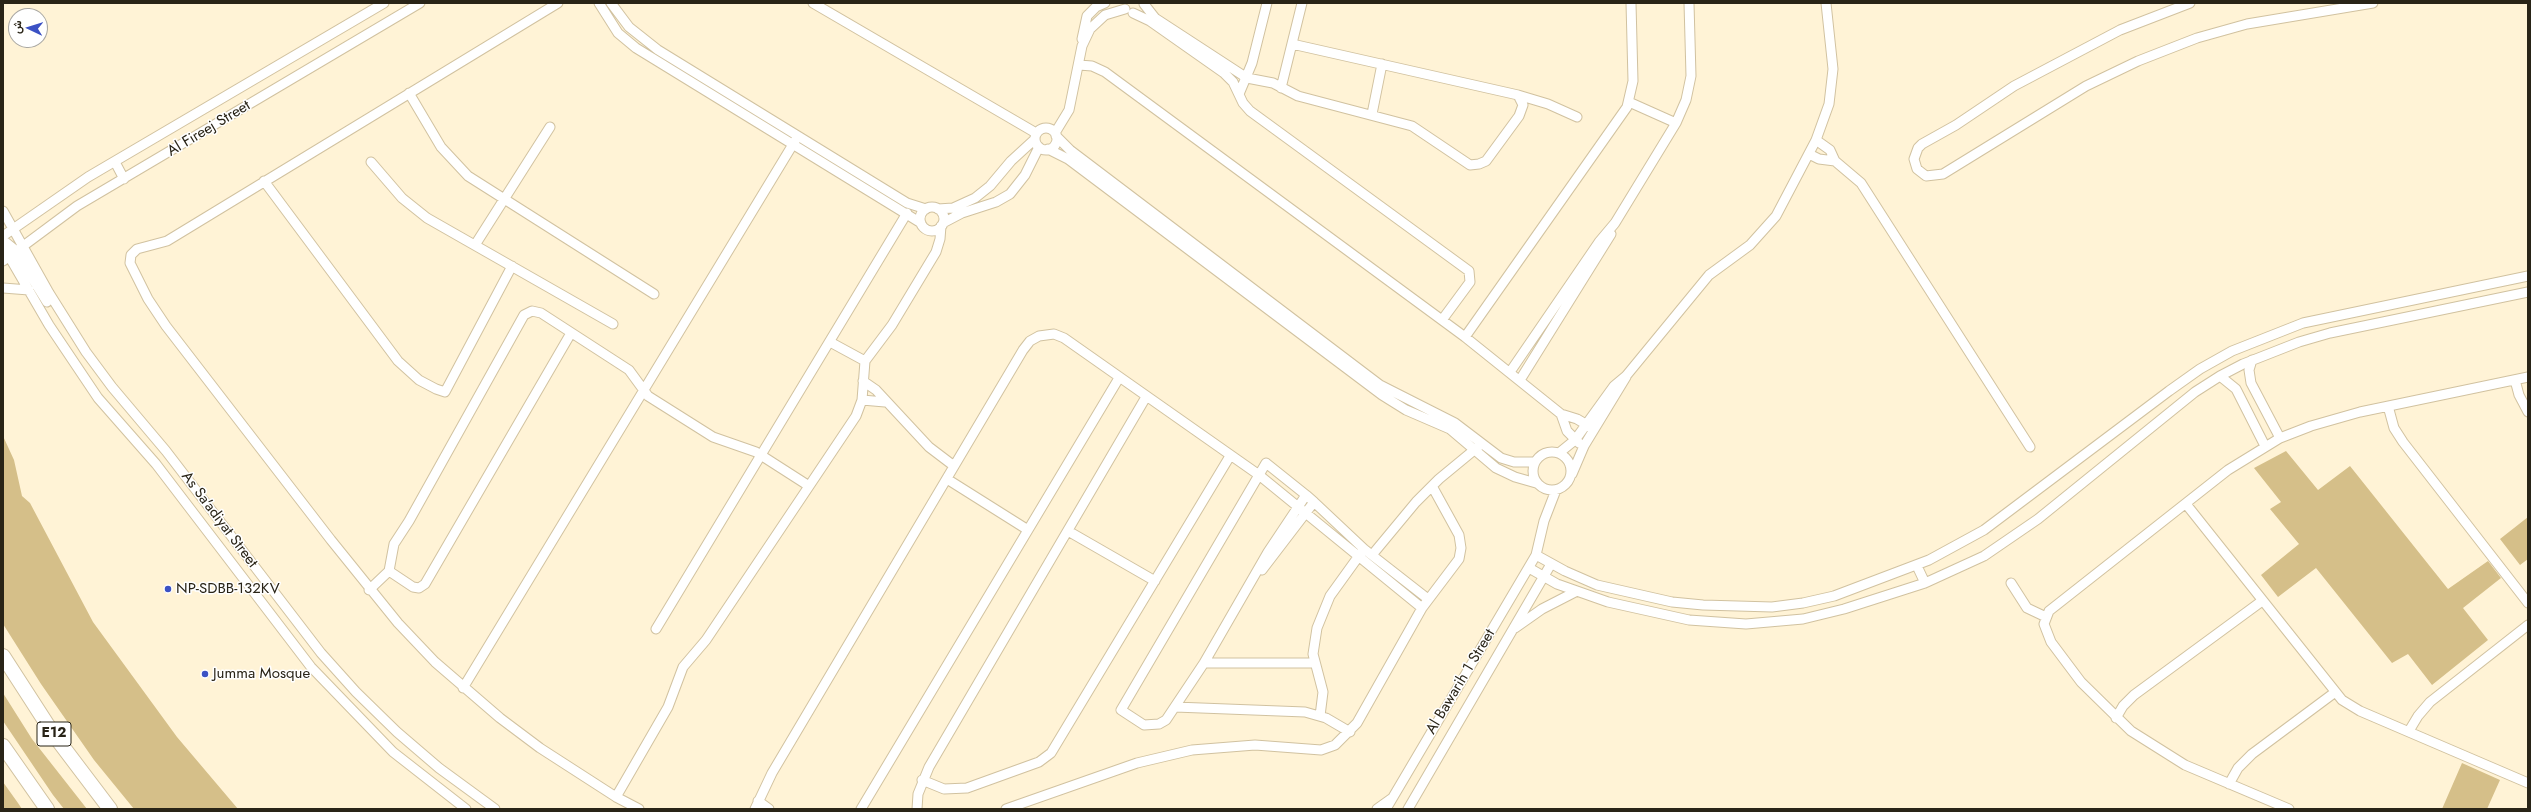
<!DOCTYPE html>
<meta charset="utf-8">
<style>
body{margin:0}
#map{position:relative;width:2531px;height:812px;overflow:hidden;background:#fff3d6;font-family:Jost,Vazirmatn,sans-serif}
canvas{display:block}
.frame{position:absolute;inset:0;border:4px solid #292417;pointer-events:none}
.north{position:absolute;left:8px;top:8px;width:40px;height:40px;box-sizing:border-box;background:#fff;border:1px solid #a9a7a2;border-radius:50%;rotate:274deg;font-size:11px;font-weight:700;line-height:16px;text-align:center;color:#292417}
.north::after{content:'';display:block;margin:auto;width:14px;height:18px;background:#3b51c4;clip-path:polygon(50% 0,100% 100%,50% 72%,0 100%)}
</style>
<div id="map">
<canvas width="2531" height="812"></canvas>
<div class="frame"></div>
<div class="north">ش</div>
</div>
<script>
const c = document.querySelector('canvas').getContext('2d');
c.lineJoin = 'round';
function paint(path, color) { c.fillStyle = color; c.fill(path, 'evenodd'); }
const shape = rows => new Path2D(rows.map(r => 'M' + r).join(''));
function stroke(path, color, width, dash) { c.strokeStyle = color; c.lineWidth = width; c.lineCap = dash ? 'butt' : 'round'; c.setLineDash(dash || []); c.stroke(path); }
function drawText(font, color, halo, rows, align = 'center') {
  c.font = font + ' Jost,sans-serif'; c.lineWidth = 3; c.setLineDash([]); c.textBaseline = 'middle'; c.strokeStyle = halo; c.fillStyle = color; for (const [text, x, y, turn = 0] of rows) {
    c.save(); c.translate(x, y); c.rotate((+turn || 0) * Math.PI / 180); c.textAlign = isNaN(turn) ? turn : align; if (halo) c.strokeText(text, 0, 0); c.fillText(text, 0, 0); c.restore();
  }
}
const green = shape([
 [3,436,14,460,22,496,30,503,93,622,177,737,238,809,134,809,94,760,41,684,3,624],
 [2286,451,2318,490,2350,466,2448,589,2488,561,2501,578,2463,608,2488,640,2432,685,2408,654,2392,663,2316,568,2278,597,2261,575,2299,544,2270,509,2281,502,2254,468],
 [2528,517,2528,559,2520,565,2500,539],
 [3,693,32,739,87,809,64,809,53,795,3,721],
 [2462,763,2500,780,2487,809,2442,809],
 [3,782,18,803,22,809,3,809]
]);
const minor = shape([
 [558,3,167,241,137,249,131,255,130,263,148,299,166,326,331,540,398,623,435,662,500,718,540,748,616,797,639,809],
 [599,3,618,33,636,48,921,223],
 [611,3,629,27,658,50,907,203,926,209],
 [813,3,1036,133],
 [2190,3,2120,30,2014,86,1956,125,1922,144,1918,148,1914,159,1917,169,1926,176,1943,174,2086,86,2138,61,2197,38,2247,24,2373,3],
 [1144,4,1155,18,1247,78,1273,83,1298,96,1412,126,1470,165,1479,164,1486,161,1519,116,1523,105,1518,95],
 [1133,13,1150,21,1224,73,1233,82,1243,103,1250,111,1469,271,1470,282,1442,320],
 [1082,39,1087,16,1096,7,1105,3],
 [1292,44,1518,95,1548,104,1577,117],
 [1079,65,1092,66,1105,72,1465,337,1561,414,1577,419,1594,429],
 [1281,88,1302,3],
 [409,93,441,147,468,176,654,294],
 [1239,94,1252,63,1267,3],
 [1629,102,1676,123],
 [1372,114,1382,64],
 '1035 139a11 11 0 1 1 22 0a11 11 0 1 1-22 0Z',
 [1055,133,1069,110,1082,46,1090,29,1105,15,1125,9],
 [1056,136,1070,150,1380,385,1455,423,1501,458,1514,462,1535,462],
 [1816,140,1830,150,1835,161],
 [1048,149,1068,159,1382,395,1406,410,1450,429,1496,468,1515,477,1536,483],
 [1809,154,1819,159,1835,161,1861,183,2030,447],
 [115,162,124,179],
 [371,162,402,198,427,218,613,324],
 [264,181,398,361,419,380,436,389,445,392,512,266],
 '920 219a12 12 0 1 1 24 0a12 12 0 1 1-24 0Z',
 [938,209,953,208,975,198,990,186,1011,161,1035,139],
 [3,211,49,293,86,352,112,387,166,451,321,653,356,692,397,732,439,768,495,809],
 [943,223,962,213,996,202,1010,194,1025,175,1039,147],
 [3,236,88,177,384,3],
 [3,240,14,249,47,302],
 [475,245,550,127],
 [3,246,49,325,98,398,156,464,311,667,393,752,466,809],
 [3,261,77,206,420,3],
 [3,288,29,290],
 [1465,337,1627,107,1633,81,1631,3],
 [830,342,865,361],
 [2252,360,2249,370,2251,383,2280,438],
 [1510,372,1599,242,1615,223,1676,123,1686,100,1691,76,1689,3],
 [2220,376,2236,389,2265,446],
 [1520,380,1611,234],
 [2515,380,2519,395,2528,412],
 [863,381,876,390,929,447,954,466],
 [862,400,885,402],
 [2388,406,2394,428,2403,442,2528,603],
 [1561,414,1567,431,1579,443],
 '1533 471a19 19 0 1 1 38 0a19 19 0 1 1-38 0Z',
 [1559,453,1575,440,1614,386,1626,376,1709,275,1750,245,1776,216,1816,140,1829,104,1833,69,1826,3],
 [1572,474,1584,446,1626,377],
 [947,479,1028,530],
 [1306,495,1268,552,1204,663,1166,720,1159,724,1144,725,1121,710,1266,463,1306,495,1314,502,1364,549,1428,599],
 [2186,504,2342,700,2360,711,2528,783],
 [1068,531,1155,581],
 [1372,555,1416,502,1439,479,1479,446],
 [1536,555,1565,571,1597,585,1672,602,1703,605,1772,607,1803,603,1834,596,1929,560,1984,530,2169,391,2200,369,2232,351,2303,323,2528,276],
 [1917,566,1925,583],
 [1529,568,1557,584,1608,602,1689,620,1746,624,1803,619,1844,609,1925,583,1984,556,2038,519,2195,392,2220,376,2243,364,2299,342,2330,333,2528,292],
 [1262,570,1314,502],
 [389,571,413,587,419,588,425,584,571,333],
 [2011,583,2027,608,2046,617],
 [369,590,389,571,394,544,409,521,524,315,532,311,541,313,629,370,648,396,713,437,756,452,809,486],
 [1515,628,1542,609,1577,591],
 [656,629,907,213],
 [1204,663,1315,663],
 [463,688,798,136],
 [1175,707,1305,712,1326,718,1350,732],
 [1320,716,1323,692,1313,654,1317,628,1330,596,1361,553],
 [2116,718,2123,706,2134,695,2262,601],
 [2409,731,2418,716,2430,702,2528,625],
 [922,780,944,789,967,788,1039,762,1051,753,1230,456],
 [2229,784,2238,768,2252,754,2334,693],
 [616,797,668,707,683,667,706,640,856,416,862,400,865,361,892,325,936,252,940,239,941,226],
 [758,801,769,809],
 [755,809,772,773,1023,350,1030,341,1039,336,1054,334,1064,338,1259,475,1422,608],
 [861,809,1119,378],
 [917,809,918,794,929,767,1146,397],
 [1006,809,1137,763,1192,750,1255,745,1321,750,1335,745,1357,723,1422,608,1459,559,1461,548,1459,535,1432,486],
 [1377,809,1391,799],
 [1386,809,1536,555,1544,521,1556,490],
 [1408,809,1551,564],
 [2289,809,2185,765,2131,731,2081,682,2051,642,2044,624,2049,611,2228,470,2280,438,2311,426,2360,412,2528,377]
]);
const highway = shape([
 [3,656,54,735,110,809],
 [3,746,47,809]
]);
const markers = [
 [168,589,4,"#3b51c4"],
 [205,674,4,"#3b51c4"]
];
const shields = [
 [54,734,34]
];
const shieldNames = [
 ["E12",54,734]
];
const streetNames = [
 ["Al Fireej Street",209,129,-31],
 ["As Sa'adiyat Street",219,520,53],
 ["Al Bawarih 1 Street",1461,682,-59]
];
const poiNames = [
 ["NP-SDBB-132KV",176,589],
 ["Jumma Mosque",213,674]
];
paint(green, '#d5bf89');
stroke(minor, '#d1c2a0', 11);
stroke(highway, '#d1c2a0', 16);
stroke(minor, '#fff', 9);
stroke(highway, '#fff', 14);
for (const [x, y, r, color] of markers) { const dot = new Path2D(); dot.arc(x, y, r, 0, 2 * Math.PI); c.fillStyle = color; c.fill(dot); stroke(dot, '#fff', 1.5); }
for (const [x, y, w] of shields) { const box = new Path2D(); box.roundRect(x - w / 2, y - 12, w, 24, 3); c.fillStyle = '#fff'; c.fill(box); stroke(box, '#292417', 1); }
drawText('bold 14px', '#292417', null, shieldNames);
drawText('15px', '#292417', '#fff', streetNames);
drawText('15px', '#292417', '#fff', poiNames, 'left');
</script>
